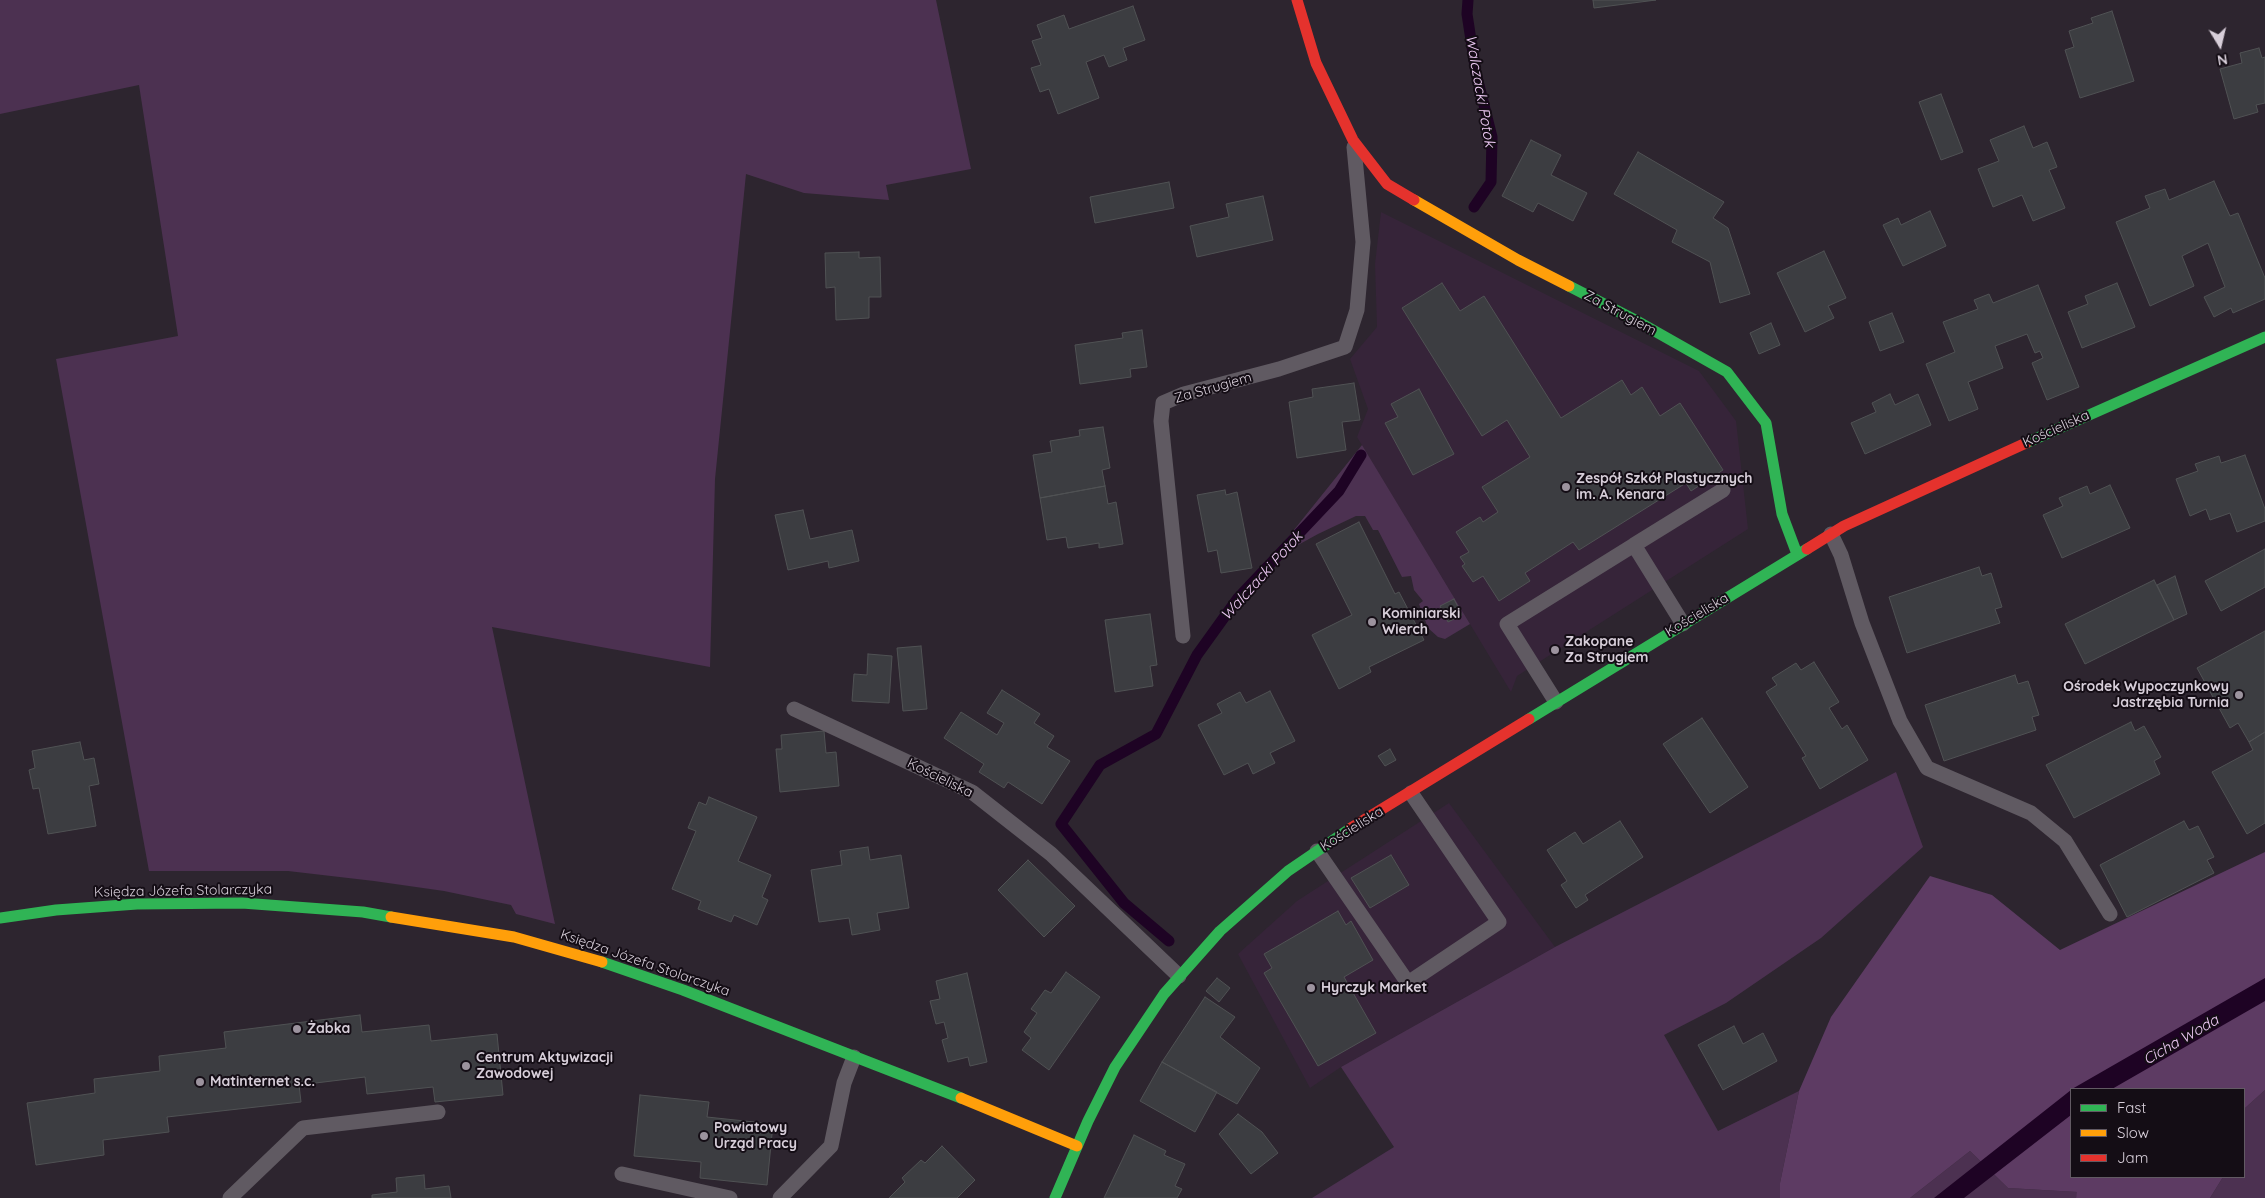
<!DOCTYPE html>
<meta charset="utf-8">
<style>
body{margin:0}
#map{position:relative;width:2265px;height:1198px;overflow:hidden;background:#2d252f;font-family:Quicksand,sans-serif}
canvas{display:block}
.legend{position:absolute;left:2070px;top:1088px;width:175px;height:90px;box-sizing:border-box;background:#140d15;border:1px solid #625a63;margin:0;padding:6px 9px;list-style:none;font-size:15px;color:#d7ced9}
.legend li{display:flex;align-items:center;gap:10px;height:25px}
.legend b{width:25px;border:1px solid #625a63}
.north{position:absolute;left:2195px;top:20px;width:50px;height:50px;-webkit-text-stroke:4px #140d15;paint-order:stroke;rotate:171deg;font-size:14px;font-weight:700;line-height:20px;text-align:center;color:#d7ced9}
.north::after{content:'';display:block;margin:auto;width:18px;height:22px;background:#d7ced9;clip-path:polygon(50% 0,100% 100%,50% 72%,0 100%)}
</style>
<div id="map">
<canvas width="2265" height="1198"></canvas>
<ul class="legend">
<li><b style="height:6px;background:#30b455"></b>Fast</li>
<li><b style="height:6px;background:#ff9f0a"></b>Slow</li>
<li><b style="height:6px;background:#e5322d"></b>Jam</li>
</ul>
<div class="north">N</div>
</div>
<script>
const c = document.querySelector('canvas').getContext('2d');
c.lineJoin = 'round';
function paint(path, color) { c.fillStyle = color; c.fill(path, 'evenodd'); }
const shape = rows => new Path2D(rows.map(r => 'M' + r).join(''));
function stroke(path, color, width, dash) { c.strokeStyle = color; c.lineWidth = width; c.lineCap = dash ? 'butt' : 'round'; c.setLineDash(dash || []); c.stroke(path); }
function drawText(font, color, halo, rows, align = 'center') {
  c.font = font + ' Quicksand,sans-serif'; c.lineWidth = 4; c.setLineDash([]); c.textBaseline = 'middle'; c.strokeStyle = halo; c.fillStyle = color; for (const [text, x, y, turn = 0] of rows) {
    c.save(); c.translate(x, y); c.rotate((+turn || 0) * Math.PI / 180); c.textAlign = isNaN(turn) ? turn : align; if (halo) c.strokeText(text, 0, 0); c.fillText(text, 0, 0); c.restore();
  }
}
const built = shape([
 [1381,212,1699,371,1736,421,1748,529,1517,676,1511,692,1357,437,1368,409,1350,359,1377,327,1375,264],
 [1449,803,1555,947,1341,1067,1310,1088,1238,954,1297,901]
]);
const green = shape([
 [0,0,936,0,971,169,886,185,889,200,804,193,746,174,715,479,710,667,492,627,555,924,516,914,511,905,444,891,374,881,288,871,149,871,56,359,178,336,139,85,0,114],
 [1362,445,1470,624,1445,639,1438,637,1428,628,1419,604,1423,601,1414,590,1411,576,1402,577,1378,530,1373,530,1365,516,1356,516,1318,534,1269,561],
 [1896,772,1923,847,1821,938,1726,1003,1664,1035,1718,1131,1799,1091,1780,1183,1780,1198,1312,1198,1394,1147,1341,1067,1555,947],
 [2265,1090,2265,1198,2210,1198,2223,1177,2244,1177,2244,1109],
 [1970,1151,2008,1188,2078,1192,2076,1198,1910,1198]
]);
const forest = shape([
 [2265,852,2265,1090,2244,1109,2244,1089,2071,1089,2071,1177,2223,1177,2210,1198,2076,1198,2077,1192,2008,1188,1970,1151,1910,1198,1780,1198,1780,1183,1799,1091,1831,1017,1930,876,1992,895,2060,950]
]);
const water = shape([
 [2265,978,2265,1001,2112,1089,2072,1089],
 [2071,1090,2071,1115,1964,1198,1934,1198]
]);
const stream = shape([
 [1468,0,1467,14,1476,73,1492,137,1491,182,1474,207],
 [1169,941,1124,903,1061,824,1100,765,1156,734,1197,655,1238,598,1339,491,1361,455]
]);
const building = shape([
 [1593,0,1656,0,1594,8,1593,0],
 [1133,6,1145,40,1123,48,1127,60,1109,67,1104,55,1086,62,1099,98,1058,114,1049,89,1040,92,1031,68,1041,65,1032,41,1042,38,1037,25,1064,15,1069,29,1133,6],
 [2112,11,2134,81,2080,98,2065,50,2074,47,2069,31,2093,23,2091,18,2112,11],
 [2259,48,2262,58,2265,57,2265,103,2256,105,2258,112,2234,119,2220,69,2242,63,2240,53,2259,48],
 [1941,94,1963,152,1941,160,1919,102,1941,94],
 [2024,126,2033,148,2047,142,2057,167,2049,170,2065,208,2033,221,2022,195,1993,207,1978,169,1999,161,1990,140,2024,126],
 [1531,140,1561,155,1551,175,1587,193,1573,221,1538,203,1533,212,1502,196,1531,140],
 [1638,152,1724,202,1713,218,1728,228,1750,294,1720,303,1710,262,1672,242,1677,230,1614,194,1638,152],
 [2214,181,2230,216,2238,213,2265,278,2265,299,2233,313,2231,308,2214,317,2204,297,2225,287,2208,243,2182,256,2194,286,2150,306,2116,222,2150,208,2145,196,2165,189,2169,200,2214,181],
 [1169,182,1174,208,1095,223,1090,197,1169,182],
 [1263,196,1273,240,1197,257,1190,226,1229,217,1226,204,1263,196],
 [1930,211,1946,246,1903,266,1883,225,1898,218,1901,225,1930,211],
 [1824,251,1846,298,1828,306,1834,318,1805,332,1777,273,1824,251],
 [859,252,859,258,880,257,881,297,869,297,869,318,836,320,835,287,826,288,825,253,859,252],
 [1442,283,1460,311,1484,296,1561,418,1622,380,1631,395,1642,387,1660,416,1680,403,1723,470,1691,491,1686,483,1579,550,1573,542,1525,573,1530,581,1499,601,1483,576,1473,582,1462,566,1465,564,1460,557,1469,552,1456,532,1480,517,1483,522,1498,512,1482,487,1530,457,1507,420,1482,436,1402,308,1442,283],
 [2117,283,2135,327,2082,348,2068,312,2088,304,2085,296,2117,283],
 [2038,285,2079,387,2047,400,2032,363,2043,358,2040,351,2035,353,2027,334,1995,346,2003,368,1968,382,1978,409,1949,421,1926,364,1955,352,1943,322,1978,309,1974,300,1989,294,1993,303,2038,285],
 [1892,313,1904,342,1880,351,1869,322,1892,313],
 [1771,323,1780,345,1759,354,1750,333,1771,323],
 [1142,330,1147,367,1130,369,1131,377,1080,384,1075,345,1123,338,1122,333,1142,330],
 [1354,383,1360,420,1342,422,1346,450,1297,458,1289,402,1313,397,1312,389,1354,383],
 [1419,389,1454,454,1413,475,1385,423,1398,417,1391,404,1419,389],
 [1890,394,1895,405,1918,394,1931,425,1865,454,1851,423,1876,412,1872,403,1890,394],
 [1103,427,1110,468,1102,470,1105,486,1040,498,1033,455,1052,452,1050,441,1080,436,1079,430,1103,427],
 [2245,455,2265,509,2265,521,2237,532,2230,513,2210,520,2206,509,2190,516,2176,479,2198,471,2195,464,2219,456,2221,463,2245,455],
 [2110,485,2130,528,2062,558,2043,515,2063,506,2059,498,2087,486,2090,494,2110,485],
 [1105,486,1108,504,1116,502,1123,544,1099,548,1099,543,1068,548,1066,537,1047,540,1040,498,1105,486],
 [1225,490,1226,495,1237,492,1252,568,1221,573,1217,550,1208,552,1197,495,1225,490],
 [803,510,810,539,852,530,859,561,829,568,828,561,788,570,775,515,803,510],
 [1359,522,1395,594,1399,592,1424,640,1369,667,1371,672,1339,689,1312,635,1352,615,1316,544,1359,522],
 [2265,549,2265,587,2221,611,2205,581,2265,549],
 [1979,567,1982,576,1991,573,2002,607,1995,609,2000,623,1907,653,1889,597,1979,567],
 [2175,576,2187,614,2174,620,2157,585,2175,576],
 [2154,580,2174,620,2085,664,2065,624,2154,580],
 [1454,599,1462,615,1448,622,1440,606,1454,599],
 [1150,614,1157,665,1150,666,1153,686,1115,692,1105,620,1150,614],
 [2265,631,2265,732,2249,742,2238,723,2230,728,2197,668,2265,631],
 [921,646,927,709,903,711,897,648,921,646],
 [868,654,892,656,889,703,852,701,854,674,867,675,868,654],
 [1814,662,1839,702,1829,708,1842,729,1847,725,1868,760,1820,789,1802,758,1806,756,1766,692,1777,685,1772,678,1796,663,1801,670,1814,662],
 [2015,675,2018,684,2028,681,2039,715,2032,717,2036,730,1944,761,1925,705,2015,675],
 [1002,690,1040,714,1034,723,1054,736,1047,747,1070,761,1042,804,1008,782,1004,788,979,772,984,764,944,738,961,712,997,735,1004,723,987,713,1002,690],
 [1270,691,1295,741,1270,753,1275,763,1253,774,1248,763,1224,775,1198,725,1222,713,1217,704,1240,692,1246,703,1270,691],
 [1702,718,1748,787,1710,813,1663,744,1702,718],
 [2131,722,2135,731,2144,726,2161,757,2154,761,2160,774,2074,818,2046,765,2131,722],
 [824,731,826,753,836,752,839,786,780,792,776,749,782,749,781,735,824,731],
 [2265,732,2265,823,2247,834,2212,772,2253,750,2249,742,2265,732],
 [80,742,84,760,94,758,99,784,89,786,96,826,48,834,39,788,33,789,29,770,35,768,32,751,80,742],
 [1390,749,1396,760,1385,766,1378,756,1390,749],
 [709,797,757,817,738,861,771,875,762,897,768,900,757,925,734,915,731,922,698,909,701,901,672,889,696,831,688,828,699,802,706,805,709,797],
 [1620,821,1643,857,1585,895,1588,900,1576,908,1561,885,1567,881,1547,850,1575,832,1583,844,1620,821],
 [2184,821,2189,830,2198,826,2214,857,2207,860,2214,873,2127,917,2100,865,2184,821],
 [868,847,870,860,901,855,909,908,877,913,880,930,852,935,849,918,819,922,811,870,842,865,840,851,868,847],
 [1391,855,1409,885,1370,908,1351,878,1391,855],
 [1028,860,1075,906,1044,937,998,890,1028,860],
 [1338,911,1346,925,1351,921,1373,960,1344,977,1376,1033,1318,1066,1264,973,1272,968,1264,954,1338,911],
 [1066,972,1100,997,1049,1070,1022,1050,1031,1038,1024,1032,1037,1013,1031,1009,1045,990,1051,993,1066,972],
 [967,973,987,1062,970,1066,968,1057,948,1062,942,1040,948,1038,944,1022,936,1024,930,1001,940,999,936,981,967,973],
 [1217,978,1230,988,1219,1002,1206,991,1217,978],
 [1205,997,1235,1017,1220,1037,1260,1068,1237,1104,1162,1062,1205,997],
 [360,1015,362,1032,429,1025,431,1041,497,1034,503,1095,435,1102,433,1087,367,1094,365,1077,299,1085,301,1102,167,1117,169,1132,103,1140,104,1155,36,1165,27,1103,95,1093,94,1079,160,1071,159,1056,226,1048,224,1032,360,1015],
 [1734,1026,1743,1044,1763,1033,1777,1061,1723,1090,1698,1045,1734,1026],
 [1162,1062,1217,1092,1195,1132,1140,1101,1162,1062],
 [640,1095,709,1102,707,1117,773,1124,767,1185,700,1178,701,1162,634,1156,640,1095],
 [1238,1114,1262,1132,1278,1153,1251,1174,1219,1134,1238,1114],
 [1134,1135,1166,1151,1164,1155,1185,1164,1175,1186,1182,1189,1177,1198,1104,1198,1134,1135],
 [942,1146,975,1180,957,1198,889,1198,905,1182,902,1178,921,1160,925,1163,942,1146],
 [424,1175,425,1189,449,1186,451,1198,372,1198,372,1195,397,1192,396,1178,424,1175]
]);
const lane = shape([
 [1831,534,1841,555,1862,623,1900,721,1927,768,2031,813,2065,841,2110,914],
 [1634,545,1723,490],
 [1183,636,1161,421,1163,403,1184,394,1279,369,1345,347,1357,310,1363,242,1354,147],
 [1556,702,1507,624,1634,545,1683,624],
 [794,709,972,792,1051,854,1179,976],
 [1317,851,1408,983,1499,922,1411,793],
 [622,1174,730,1198],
 [230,1198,303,1128,438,1112],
 [780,1198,831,1146,844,1083,854,1057]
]);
const fast = shape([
 [1569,286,1637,321,1727,372,1766,423,1782,514,1797,554],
 [2026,443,2265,337],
 [1529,719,1807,549],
 [0,918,56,910,137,904,242,903,363,912,391,917],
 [602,962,683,990,961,1098],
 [1055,1198,1088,1121,1115,1067,1164,994,1220,931,1288,871,1351,828]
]);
const slow = shape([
 [1414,200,1518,260,1569,286],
 [391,917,514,937,602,962],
 [961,1098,1077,1146]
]);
const jam = shape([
 [1297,0,1316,63,1353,140,1387,184,1414,200],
 [1807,549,1844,526,2026,443],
 [1351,828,1529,719]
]);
const markers = [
 [1566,487,5,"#9c939e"],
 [1372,622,5,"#9c939e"],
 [1555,650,5,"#9c939e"],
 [2239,695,5,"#9c939e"],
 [1311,988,5,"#9c939e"],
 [297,1029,5,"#9c939e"],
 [466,1066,5,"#9c939e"],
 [200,1082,5,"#9c939e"],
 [704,1136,5,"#9c939e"]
];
const streetNames = [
 ["Za Strugiem",1620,313,28],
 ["Za Strugiem",1213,388,-16],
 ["Kościeliska",2056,429,-24],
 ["Kościeliska",1697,615,-31],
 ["Kościeliska",940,778,26],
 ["Kościeliska",1352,829,-32],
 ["Księdza Józefa Stolarczyka",183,891,-1],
 ["Księdza Józefa Stolarczyka",645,963,19]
];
const poiNames = [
 ["Zespół Szkół Plastycznych",1576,479],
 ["im. A. Kenara",1576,495],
 ["Kominiarski",1382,614],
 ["Wierch",1382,630],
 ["Zakopane",1565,642],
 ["Za Strugiem",1565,658],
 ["Ośrodek Wypoczynkowy",2229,687,"right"],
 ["Jastrzębia Turnia",2229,703,"right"],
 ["Hyrczyk Market",1321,988],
 ["Żabka",307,1029],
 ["Centrum Aktywizacji",476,1058],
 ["Zawodowej",476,1074],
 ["Matinternet s.c.",210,1082],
 ["Powiatowy",714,1128],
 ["Urząd Pracy",714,1144]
];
const waterNames = [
 ["Walczacki Potok",1480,91,80],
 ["Walczacki Potok",1262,576,-48],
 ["Cicha Woda",2181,1040,-30]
];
paint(built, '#362439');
paint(green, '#4c3151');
paint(forest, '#5d3b63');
paint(water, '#1e0324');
stroke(stream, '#1e0324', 11);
paint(building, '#3c3d41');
stroke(building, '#505254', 1);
stroke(lane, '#605a62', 15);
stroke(fast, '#30b455', 11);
stroke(slow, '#ff9f0a', 11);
stroke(jam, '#e5322d', 11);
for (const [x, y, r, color] of markers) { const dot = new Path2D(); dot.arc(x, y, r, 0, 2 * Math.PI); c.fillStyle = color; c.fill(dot); stroke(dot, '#140d15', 2); }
drawText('14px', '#d7ced9', '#140d15', streetNames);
drawText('bold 14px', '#d7ced9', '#140d15', poiNames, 'left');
drawText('italic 15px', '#f0ccf7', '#140d15', waterNames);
</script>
